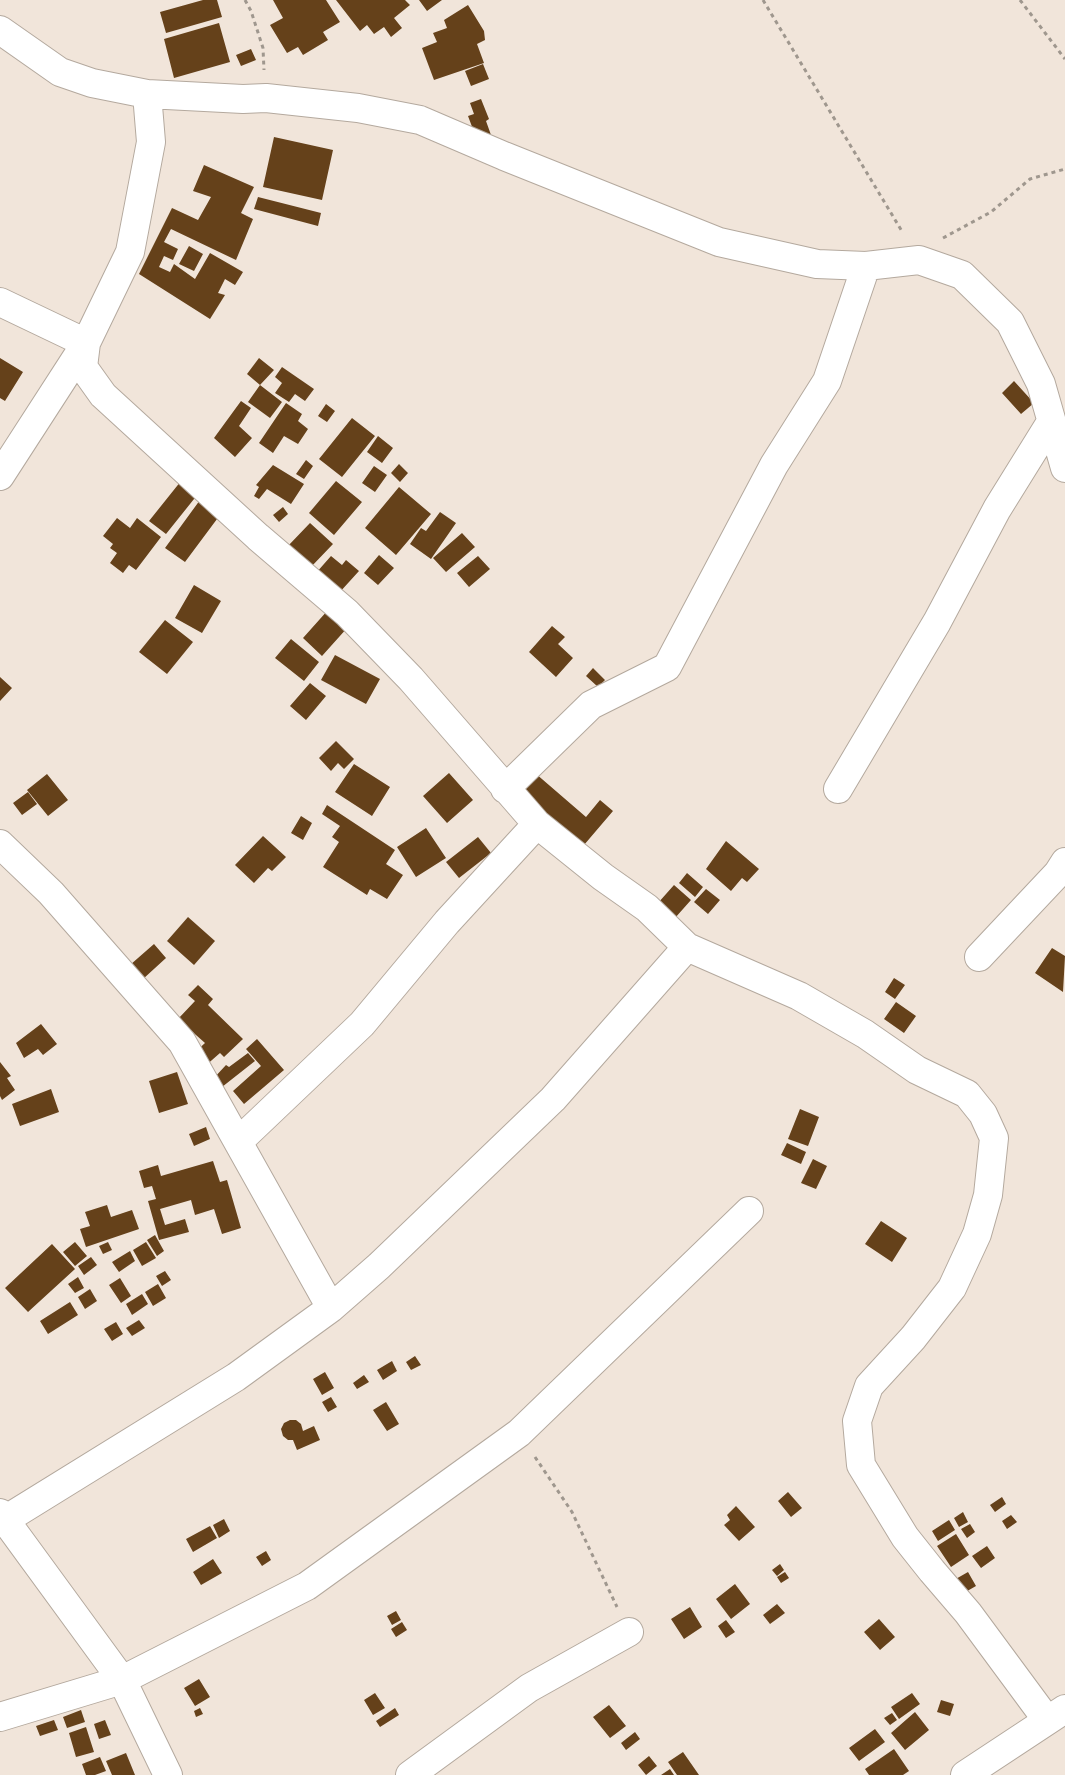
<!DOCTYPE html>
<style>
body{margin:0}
canvas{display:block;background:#f1e5da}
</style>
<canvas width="1065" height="1775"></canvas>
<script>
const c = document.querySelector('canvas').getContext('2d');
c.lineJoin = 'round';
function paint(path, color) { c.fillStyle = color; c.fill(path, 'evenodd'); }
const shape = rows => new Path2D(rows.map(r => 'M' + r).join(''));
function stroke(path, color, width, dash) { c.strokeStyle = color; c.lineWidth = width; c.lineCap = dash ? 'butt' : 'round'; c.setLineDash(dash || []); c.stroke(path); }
const building = shape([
 [203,0,217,0,222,17,166,33,160,12],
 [273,0,326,0,340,22,323,32,328,40,303,55,298,47,287,53,270,25,283,18],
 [336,0,405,0,410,5,394,18,402,28,391,37,384,27,374,34,367,25,360,31],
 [419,0,442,0,427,11],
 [468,5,484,31,485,40,477,44,484,63,434,80,422,48,437,42,433,33,447,28,444,20],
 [219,23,230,62,174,78,164,39],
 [251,49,256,60,241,66,236,55],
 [483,64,489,79,471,86,465,71],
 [481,99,489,119,486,121,491,135,477,140,468,116,474,114,470,103],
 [274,137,333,150,322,200,263,187],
 [204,165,254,187,241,213,253,219,236,260,171,229,164,242,178,249,173,260,164,256,159,267,170,272,174,264,195,279,210,253,243,272,235,285,225,279,218,293,225,295,210,319,139,274,172,208,198,220,211,197,193,191],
 [258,197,321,213,318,226,254,209],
 [189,246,203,254,194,271,179,264],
 [0,358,23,372,5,401,0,398],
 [259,358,274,370,260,385,282,402,270,418,248,402,260,385,247,374],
 [282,367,314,389,305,401,295,394,289,402,275,393,282,383,275,377],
 [1014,381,1034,403,1021,414,1002,393],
 [241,401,251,408,239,426,252,438,235,457,214,438],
 [286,403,302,414,298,421,308,429,298,444,284,436,273,453,259,443],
 [326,404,335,411,327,422,318,416],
 [352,418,375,436,342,477,319,459],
 [378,436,393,448,382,463,367,452],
 [306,460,313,466,304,479,296,474],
 [399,464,408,473,400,482,391,473],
 [273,465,304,484,291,504,267,489,259,499,254,496,259,487,256,485],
 [374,466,387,475,375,492,362,483],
 [181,481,198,494,166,534,149,521],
 [336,481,362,502,334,535,309,513],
 [399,487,431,514,396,555,365,528],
 [200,500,220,515,185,562,165,548],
 [283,507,288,514,279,522,273,515],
 [440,512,456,523,431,559,410,544,421,528,426,531],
 [117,518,130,528,137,518,161,537,136,570,129,565,123,573,110,563,117,553,110,548,113,544,103,536],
 [310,523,333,544,310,568,287,547],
 [462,533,475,547,446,572,433,558],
 [379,555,394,568,378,585,364,573],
 [331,556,342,565,346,560,359,571,339,593,316,573],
 [478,556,490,569,469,587,457,573],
 [194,585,221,601,202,633,175,618],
 [328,610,348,627,322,656,303,638],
 [165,620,193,642,167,674,139,652],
 [552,626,565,637,558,644,573,658,556,677,529,652],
 [291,639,319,662,304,681,275,658],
 [335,655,380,679,366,704,321,680],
 [593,668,605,680,598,687,586,676],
 [0,677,12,688,0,701],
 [310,683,326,696,306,720,290,706],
 [336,741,354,759,344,769,338,763,331,771,319,758],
 [354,764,390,787,372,816,335,792],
 [449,773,473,800,447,823,423,796],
 [535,773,586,817,600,800,613,811,584,845,520,791],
 [47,774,68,800,48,816,27,790],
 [28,792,37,804,22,815,13,803],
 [327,805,395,850,386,864,403,875,387,899,370,889,367,895,323,867,339,842,332,837,340,826,322,814],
 [301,816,312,823,303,840,291,833],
 [426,828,446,858,416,877,397,847],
 [263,836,286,857,272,871,268,868,254,883,235,865],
 [478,837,491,853,459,878,446,862],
 [726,841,759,869,747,882,742,878,731,891,706,869],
 [687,873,703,887,695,897,679,883],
 [674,885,691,900,675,918,658,903],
 [706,889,720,900,708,914,694,902],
 [188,917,215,941,194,965,167,941],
 [154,944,166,958,143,979,130,965],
 [1052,948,1065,956,1063,992,1035,973],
 [894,978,905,985,895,999,885,992],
 [198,985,213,999,208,1005,243,1039,224,1057,220,1053,204,1067,193,1054,205,1043,178,1019,195,1001,188,995],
 [896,1002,916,1016,904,1033,884,1019],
 [41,1024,57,1044,43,1055,38,1049,24,1058,16,1043],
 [257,1039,284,1070,244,1104,233,1091,261,1066,246,1049],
 [248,1053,255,1061,222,1087,213,1079,226,1065,229,1067],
 [0,1062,11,1076,7,1078,15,1090,2,1100,0,1096],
 [177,1072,188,1104,159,1113,149,1081],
 [51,1089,59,1112,20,1126,12,1104],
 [800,1109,819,1117,808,1146,788,1139],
 [206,1127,210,1139,194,1146,189,1134],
 [787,1143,806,1152,801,1164,781,1155],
 [813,1159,827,1166,816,1189,801,1183],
 [213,1161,220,1182,227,1180,241,1228,222,1234,214,1209,195,1215,191,1200,160,1209,165,1225,185,1219,189,1232,159,1240,148,1201,156,1199,152,1186,144,1188,139,1171,158,1165,161,1176],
 [107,1205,111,1217,132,1210,139,1229,86,1247,80,1229,90,1226,85,1212],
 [881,1221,907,1238,892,1262,865,1244],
 [155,1235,164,1251,157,1256,147,1240],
 [75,1242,87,1256,75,1266,63,1252],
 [108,1242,112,1250,103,1254,99,1246],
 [146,1242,156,1258,142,1266,133,1250],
 [52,1244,75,1269,28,1312,5,1288],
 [130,1251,135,1261,119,1272,112,1262],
 [91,1257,97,1265,84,1275,78,1266],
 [165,1271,171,1280,162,1286,156,1276],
 [78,1277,84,1288,75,1293,68,1284],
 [120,1278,131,1296,121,1303,109,1285],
 [158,1284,166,1298,153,1306,145,1292],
 [90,1289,97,1301,85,1309,78,1297],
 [142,1294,148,1304,132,1315,126,1304],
 [70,1302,78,1315,48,1334,40,1321],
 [139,1320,145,1328,132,1336,126,1328],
 [116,1322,123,1334,112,1341,104,1329],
 [415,1356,421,1365,411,1370,406,1362],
 [392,1361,397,1371,383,1380,377,1370],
 [325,1372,334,1388,322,1395,313,1379],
 [364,1375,369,1382,357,1389,353,1383],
 [331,1397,337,1407,328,1412,322,1402],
 [386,1402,399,1424,387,1431,373,1410],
 [290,1420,296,1420,301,1424,303,1431,314,1426,320,1440,297,1450,293,1440,288,1440,283,1436,281,1429,284,1423],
 [788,1492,802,1508,791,1517,778,1501],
 [1002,1497,1006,1504,995,1512,990,1505],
 [736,1506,755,1527,739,1541,724,1525,730,1520,727,1515],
 [963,1512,968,1522,959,1527,954,1518],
 [1011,1515,1017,1522,1007,1529,1002,1521],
 [224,1519,230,1531,219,1538,213,1525],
 [949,1520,955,1530,938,1541,932,1531],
 [970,1524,975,1532,967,1538,961,1529],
 [210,1526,217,1538,193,1552,186,1539],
 [956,1534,969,1555,951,1567,937,1546],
 [987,1546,995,1558,981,1568,972,1556],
 [266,1551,271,1560,262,1566,256,1557],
 [213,1559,222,1573,201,1585,193,1572],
 [780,1564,784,1570,777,1576,772,1570],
 [785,1572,789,1578,781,1583,777,1577],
 [968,1572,976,1586,962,1594,954,1580],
 [735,1584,750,1604,731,1619,716,1599],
 [777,1604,785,1613,770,1624,763,1615],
 [690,1607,702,1627,684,1639,671,1619],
 [396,1611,401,1620,392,1625,387,1616],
 [879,1619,895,1637,880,1650,864,1632],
 [726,1620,735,1632,726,1638,718,1626],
 [402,1622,407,1630,396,1637,391,1629],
 [199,1679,210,1697,195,1706,184,1688],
 [375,1693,385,1708,373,1715,364,1700],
 [912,1693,920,1704,899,1719,891,1707],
 [941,1700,954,1704,950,1716,937,1712],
 [609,1705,626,1726,610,1738,593,1717],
 [200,1708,203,1714,196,1717,194,1711],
 [395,1708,399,1715,380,1727,376,1721],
 [81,1710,85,1722,67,1728,63,1717],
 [915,1712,929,1730,905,1750,891,1733],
 [892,1713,897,1720,890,1725,884,1718],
 [54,1720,58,1730,40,1736,36,1726],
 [105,1720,111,1735,99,1739,94,1724],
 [86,1727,94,1752,76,1757,69,1733],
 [875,1729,885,1742,859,1761,849,1748],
 [635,1732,640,1739,626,1750,621,1743],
 [894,1749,909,1771,903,1775,869,1775,865,1769],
 [683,1752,699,1775,677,1775,668,1762],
 [126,1753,135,1775,112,1775,106,1761],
 [649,1756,657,1766,646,1775,638,1765],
 [100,1757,106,1771,95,1775,86,1775,82,1764],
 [670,1769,674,1775,661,1775]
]);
const path = shape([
 [245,0,251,11,263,48,264,70],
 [763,0,903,233],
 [1020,0,1065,59],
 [943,238,991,212,1030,179,1065,169],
 [535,1457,572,1512,617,1607]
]);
const minor = shape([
 [0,30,60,72,92,83,147,94,243,99,266,98,358,108,420,120,504,156,719,242,817,264,866,266,919,260,962,275,1010,322,1041,384,1065,468],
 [147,94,151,142,130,252,86,343,83,367,103,395,258,537,347,613,411,679,537,824,603,877,647,908,687,947,799,996,865,1034,917,1070,967,1094,983,1114,994,1138,988,1195,977,1234,952,1288,913,1338,869,1386,857,1421,861,1465,905,1537,932,1571,968,1613,1047,1720],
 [0,302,86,343,0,476],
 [505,789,591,705,667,667,774,465,827,381,866,266],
 [838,789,937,622,997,509,1051,422],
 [0,844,51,893,182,1042,331,1308],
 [979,957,1058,873,1065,862],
 [239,1141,362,1024,447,922,537,824],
 [0,1513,122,1680,168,1775],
 [0,1523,236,1377,331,1308,379,1266,553,1099,687,947],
 [0,1717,122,1680,307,1586,519,1433,749,1211],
 [410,1775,529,1688,629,1632]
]);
const major = shape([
 [965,1775,1065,1709]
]);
paint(building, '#65411a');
stroke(minor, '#b4a99e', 30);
stroke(major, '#b4a99e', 30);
stroke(path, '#9f978e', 3, [4, 4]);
stroke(minor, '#fff', 28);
stroke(major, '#fff', 28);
</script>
